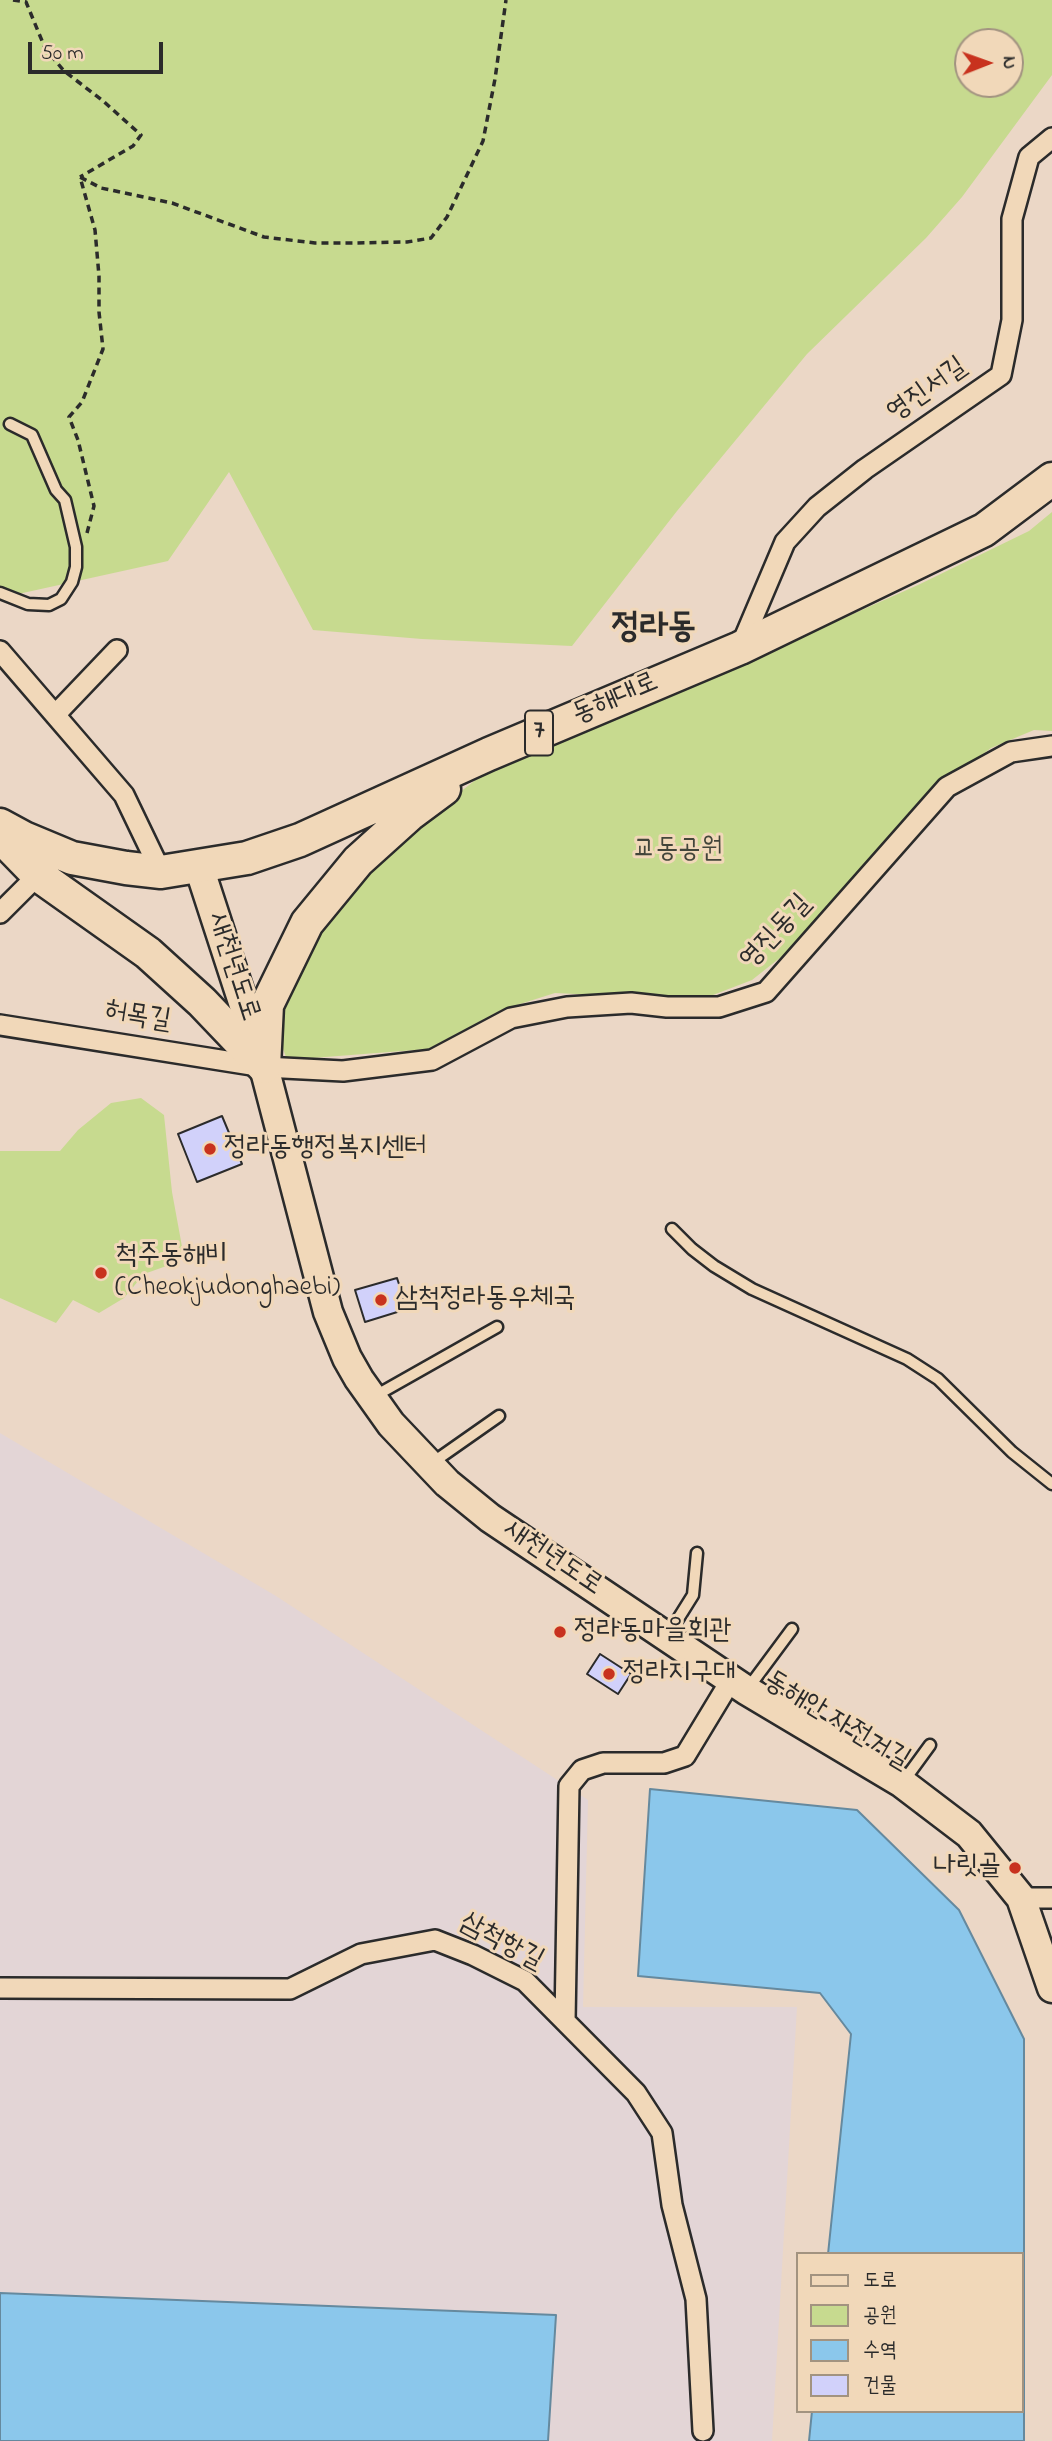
<!DOCTYPE html>
<meta charset="utf-8">
<style>
body{margin:0}
#map{position:relative;width:1052px;height:2441px;overflow:hidden;background:#ebd7c6;font-family:"Indie Flower","Poor Story",sans-serif}
canvas{display:block}
.legend{position:absolute;left:796px;top:2252px;width:228px;height:161px;box-sizing:border-box;background:#f1d8b9;border:2px solid #a29380;margin:0;padding:9px 12px;list-style:none;font-size:21px;color:#2b2b2b}
.legend li{display:flex;align-items:center;gap:14px;height:35px}
.legend b{width:35px;border:2px solid #a29380}
.north{position:absolute;left:954px;top:28px;width:70px;height:70px;box-sizing:border-box;background:#f1d8b9;border:2px solid #a29380;border-radius:50%;rotate:89deg;font-size:19px;font-weight:700;line-height:28px;text-align:center;color:#2b2b2b}
.north::after{content:'';display:block;margin:auto;width:24px;height:32px;background:#c8321e;clip-path:polygon(50% 0,100% 100%,50% 72%,0 100%)}
.scale{position:absolute;left:28px;top:42px;width:135px;height:32px;box-sizing:border-box;border:4px solid #2b2b2b;border-top:0;padding-left:9px;font-size:21px;line-height:24px;white-space:nowrap;color:#2b2b2b;-webkit-text-stroke:5px #f1d8b9;paint-order:stroke}
</style>
<div id="map">
<canvas width="1052" height="2441"></canvas>
<ul class="legend">
<li><b style="height:9px;background:#f1d8b9"></b>도로</li>
<li><b style="height:19px;background:#c7da8f"></b>공원</li>
<li><b style="height:19px;background:#8bc7eb"></b>수역</li>
<li><b style="height:19px;background:#d1d1fa"></b>건물</li>
</ul>
<div class="north">N</div>
<div class="scale">50 m</div>
</div>
<script>
const c = document.querySelector('canvas').getContext('2d');
c.lineJoin = 'round';
function paint(path, color) { c.fillStyle = color; c.fill(path, 'evenodd'); }
const shape = rows => new Path2D(rows.map(r => 'M' + r).join(''));
function stroke(path, color, width, dash) { c.strokeStyle = color; c.lineWidth = width; c.lineCap = dash ? 'butt' : 'round'; c.setLineDash(dash || []); c.stroke(path); }
function drawText(font, color, halo, rows, align = 'center') {
  c.font = font + ' "Indie Flower","Poor Story",sans-serif'; c.lineWidth = 6; c.setLineDash([]); c.textBaseline = 'middle'; c.strokeStyle = halo; c.fillStyle = color; for (const [text, x, y, turn = 0] of rows) {
    c.save(); c.translate(x, y); c.rotate((+turn || 0) * Math.PI / 180); c.textAlign = isNaN(turn) ? turn : align; if (halo) c.strokeText(text, 0, 0); c.fillText(text, 0, 0); c.restore();
  }
}
const built = shape([
 [0,1433,276,1596,588,1800,583,2007,797,2007,772,2441,531,2441,0,2296]
]);
const green = shape([
 [0,0,1052,0,1052,75,962,197,926,238,807,354,677,511,572,646,422,639,313,630,229,472,168,561,0,598],
 [968,42,1010,42,1010,84,968,84],
 [1052,512,1052,731,1034,730,991,748,912,809,786,953,752,980,700,1000,555,993,501,1010,428,1049,287,1060,276,1029,284,995,307,947,369,863,487,771,664,698,918,585,1029,531],
 [141,1098,164,1115,172,1192,183,1252,172,1264,144,1274,124,1298,99,1313,73,1300,56,1323,0,1298,0,1151,60,1151,78,1130,111,1103]
]);
const water = shape([
 [650,1789,857,1810,959,1910,1024,2039,1024,2441,809,2441,812,2411,1022,2411,1022,2254,828,2254,851,2034,820,1993,638,1976,650,1789],
 [0,2293,556,2315,548,2441,0,2441,0,2293]
]);
const building = shape([
 [222,1116,242,1164,197,1182,178,1134,222,1116],
 [397,1278,407,1309,365,1322,355,1290,397,1278],
 [600,1654,631,1674,618,1694,587,1674,600,1654]
]);
const path = shape([
 [13,0,26,2,45,48,64,71,102,100,141,135,133,146,80,177],
 [87,533,94,506,78,440,69,417,82,402,103,349,99,312,99,276,95,230,80,177,101,188,172,203,264,237,315,243,354,243,407,242,431,238,447,217,483,141,495,79,506,0]
]);
const lane = shape([
 [0,593,28,604,49,605,61,599,72,582,76,567,76,547,65,500,56,490,32,435,10,424],
 [672,1229,692,1249,714,1266,752,1289,907,1359,938,1379,1012,1452,1052,1484],
 [375,1396,497,1327],
 [432,1463,499,1416],
 [668,1635,693,1595,697,1553],
 [749,1687,792,1629],
 [903,1782,930,1745]
]);
const street = shape([
 [740,648,785,542,817,507,865,469,1001,375,1012,320,1012,219,1029,157,1052,138],
 [0,651,124,795,161,872],
 [55,715,117,650],
 [0,913,38,875],
 [0,1025,264,1067,343,1071,432,1060,511,1018,567,1007,631,1003,667,1007,719,1007,766,992,947,787,1011,752,1052,746],
 [1021,1898,1052,1898],
 [0,1988,290,1989,361,1954,435,1940,473,1955,525,1981,636,2093,662,2133,672,2205,696,2299,703,2431],
 [565,2021,569,1786,582,1770,603,1763,664,1763,685,1756,731,1680]
]);
const secondary = shape([
 [199,867,264,1067,328,1312,347,1358,359,1379,391,1424,447,1483,490,1518,746,1690,902,1783,969,1834,1021,1898,1052,1988]
]);
const primary = shape([
 [0,825,24,838,72,858,126,868,161,872,247,858,300,840,489,754,740,648,984,530,1052,479],
 [0,836,38,875,148,953,202,1002,264,1067],
 [264,1067,267,1005,307,923,358,861,409,815,444,789]
]);
const markers = [
 [210,1149,7,"#c8321e"],
 [101,1273,7,"#c8321e"],
 [381,1300,7,"#c8321e"],
 [560,1632,7,"#c8321e"],
 [609,1674,7,"#c8321e"],
 [1015,1868,7,"#c8321e"]
];
const shields = [
 [539,733,28]
];
const shieldNames = [
 ["7",539,733]
];
const streetNames = [
 ["영진서길",928,391,-35],
 ["동해대로",616,700,-23],
 ["영진동길",777,933,-47],
 ["새천년도로",232,967,72],
 ["허목길",137,1018,9],
 ["새천년도로",552,1559,34],
 ["동해안 자전거길",836,1722,31],
 ["삼척항길",501,1943,28]
];
const parkNames = [
 ["교동공원",678,851]
];
const poiNames = [
 ["정라동행정복지센터",224,1149],
 ["척주동해비",115,1257],
 ["(Cheokjudonghaebi)",115,1289],
 ["삼척정라동우체국",395,1300],
 ["정라동마을회관",574,1632],
 ["정라지구대",623,1674],
 ["나릿골",1001,1868,"right"]
];
const districtNames = [
 ["정라동",654,630]
];
paint(built, '#e3d5d6');
paint(green, '#c7da8f');
paint(water, '#8bc7eb');
stroke(water, '#65899e', 2);
paint(building, '#d1d1fa');
stroke(building, '#2b2b2b', 2);
stroke(lane, '#2b2b2b', 15);
stroke(street, '#2b2b2b', 24);
stroke(secondary, '#2b2b2b', 33);
stroke(primary, '#2b2b2b', 37);
stroke(path, '#2b2b2b', 3.5, [7, 5]);
stroke(lane, '#f1d8b9', 10);
stroke(street, '#f1d8b9', 19);
stroke(secondary, '#f1d8b9', 28);
stroke(primary, '#f1d8b9', 32);
for (const [x, y, r, color] of markers) { const dot = new Path2D(); dot.arc(x, y, r, 0, 2 * Math.PI); c.fillStyle = color; c.fill(dot); stroke(dot, '#f1d8b9', 2.5); }
for (const [x, y, w] of shields) { const box = new Path2D(); box.roundRect(x - w / 2, y - 22.5, w, 45, 5); c.fillStyle = '#f1d8b9'; c.fill(box); stroke(box, '#2b2b2b', 2); }
drawText('bold 26px', '#2b2b2b', null, shieldNames);
drawText('28px', '#2b2b2b', '#f1d8b9', streetNames);
drawText('28px', '#42453a', '#f1d8b9', parkNames);
drawText('28px', '#2b2b2b', '#f1d8b9', poiNames, 'left');
drawText('bold 35px', '#2b2b2b', '#f1d8b9', districtNames);
</script>
